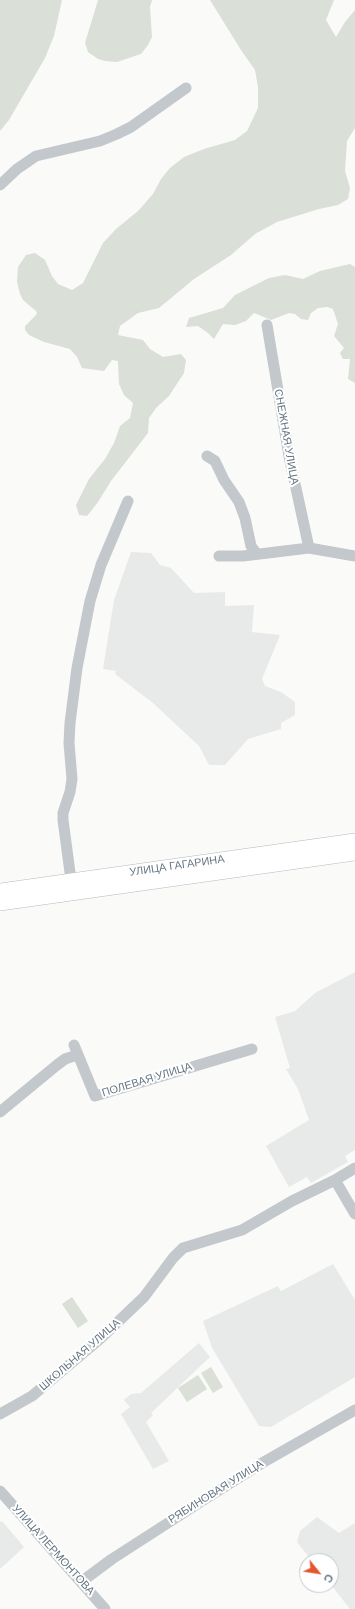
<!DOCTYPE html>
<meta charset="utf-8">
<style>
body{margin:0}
#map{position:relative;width:355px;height:1609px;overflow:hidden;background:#fafaf8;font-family:Arial,sans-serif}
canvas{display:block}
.north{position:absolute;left:299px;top:1553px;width:40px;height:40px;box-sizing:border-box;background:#fff;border:1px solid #c1c8cd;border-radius:50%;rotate:120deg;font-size:11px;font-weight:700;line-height:16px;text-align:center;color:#657683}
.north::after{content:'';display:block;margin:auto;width:14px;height:18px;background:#e4572e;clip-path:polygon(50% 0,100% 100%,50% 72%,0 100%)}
</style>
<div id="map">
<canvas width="355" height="1609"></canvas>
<div class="north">С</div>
</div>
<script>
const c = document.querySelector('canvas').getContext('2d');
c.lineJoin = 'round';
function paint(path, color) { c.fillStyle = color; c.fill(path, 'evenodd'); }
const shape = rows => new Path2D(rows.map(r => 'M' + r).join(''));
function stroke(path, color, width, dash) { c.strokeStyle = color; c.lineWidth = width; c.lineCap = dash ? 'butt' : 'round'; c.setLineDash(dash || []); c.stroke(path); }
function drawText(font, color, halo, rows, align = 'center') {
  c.font = font + ' Arial,sans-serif'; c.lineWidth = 4; c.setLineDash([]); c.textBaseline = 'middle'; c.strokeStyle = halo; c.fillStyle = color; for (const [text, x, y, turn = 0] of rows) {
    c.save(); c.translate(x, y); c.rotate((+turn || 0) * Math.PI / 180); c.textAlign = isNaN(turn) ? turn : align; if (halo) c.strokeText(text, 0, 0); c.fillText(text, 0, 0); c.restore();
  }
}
const built = shape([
 [131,552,151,553,160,565,171,568,194,593,225,592,225,606,254,605,252,632,280,635,262,679,265,686,281,692,295,702,295,715,281,723,281,729,248,739,225,765,209,765,199,746,153,703,115,674,116,671,103,669,114,600],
 [355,972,355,1150,345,1156,348,1162,311,1183,307,1177,289,1187,266,1146,309,1120,298,1089,286,1069,290,1068,275,1017,295,1011,315,993],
 [333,1264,355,1300,355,1377,271,1427,259,1426,212,1348,203,1321,278,1286,281,1291],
 [199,1343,210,1357,151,1413,153,1415,146,1422,169,1461,153,1469,121,1414,130,1407,124,1400,131,1394,141,1393],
 [317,1517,339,1533,355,1523,355,1609,350,1609,331,1585,331,1561,312,1561,297,1542,300,1531],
 [2,1521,24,1547,0,1569,0,1522]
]);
const green = shape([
 [0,0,62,0,54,36,45,58,9,120,0,131],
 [98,0,152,0,150,7,152,37,148,45,141,54,117,62,105,61,98,59,88,52,85,43],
 [210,0,334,0,326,20,336,37,345,22,355,10,355,128,347,141,345,171,350,188,348,199,338,205,319,209,277,222,255,234,231,255,194,279,159,308,138,313,120,326,118,335,143,340,150,349,163,357,181,354,186,360,184,373,169,396,156,408,149,418,148,433,111,481,98,502,87,516,79,515,76,505,89,479,105,459,114,443,120,426,130,418,133,403,124,395,119,384,118,361,112,360,104,371,82,368,77,357,70,349,44,342,29,335,25,330,25,326,37,314,36,311,23,300,20,294,17,282,18,267,26,255,35,253,45,260,52,276,58,284,72,290,83,283,103,243,116,229,138,211,153,194,161,179,170,168,184,157,204,149,235,140,247,131,258,108,258,87,255,70,241,50],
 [350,264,355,267,355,383,348,379,350,359,343,359,340,353,344,348,334,336,338,324,333,309,327,307,318,308,311,313,308,320,301,319,295,314,289,313,271,320,254,313,246,321,235,325,223,324,214,339,208,333,198,326,186,327,189,318,223,308,235,295,269,278,285,275,303,279,320,271],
 [72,1297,88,1321,78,1328,62,1304],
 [211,1367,223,1387,213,1393,201,1373],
 [198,1375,207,1389,187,1402,178,1388]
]);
const minor = shape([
 [0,185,17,169,36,156,100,141,117,134,131,127,186,88],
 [267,325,289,456,309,548,355,556],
 [207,456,215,461,224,480,239,502,245,518,251,546,257,554],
 [219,556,243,556,309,548],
 [71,880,63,820,63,813,70,792,72,779,69,743,70,723,77,668,90,601,101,565,128,501],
 [74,1045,95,1096,252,1049],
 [0,1112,57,1065,65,1059,77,1055],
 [335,1180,355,1214],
 [0,1414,32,1396,101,1338,144,1297,173,1258,183,1248,242,1230,292,1201,335,1180,355,1168],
 [0,1491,105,1609],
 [81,1582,112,1559,202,1501,262,1463,355,1410]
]);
const major = shape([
 [0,891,355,841],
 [0,903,355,853]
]);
const streetNames = [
 ["СНЕЖНАЯ УЛИЦА",286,437,80],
 ["УЛИЦА ГАГАРИНА",177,866,-8],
 ["ПОЛЕВАЯ УЛИЦА",147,1080,-17],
 ["ШКОЛЬНАЯ УЛИЦА",80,1355,-41],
 ["РЯБИНОВАЯ УЛИЦА",216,1492,-32],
 ["УЛИЦА ЛЕРМОНТОВА",53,1550,48]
];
paint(built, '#e8e9e9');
paint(green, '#dadfd7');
stroke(major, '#b5babe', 16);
stroke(minor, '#c3c8cc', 11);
stroke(major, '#fff', 15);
drawText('11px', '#657683', '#fff', streetNames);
</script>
